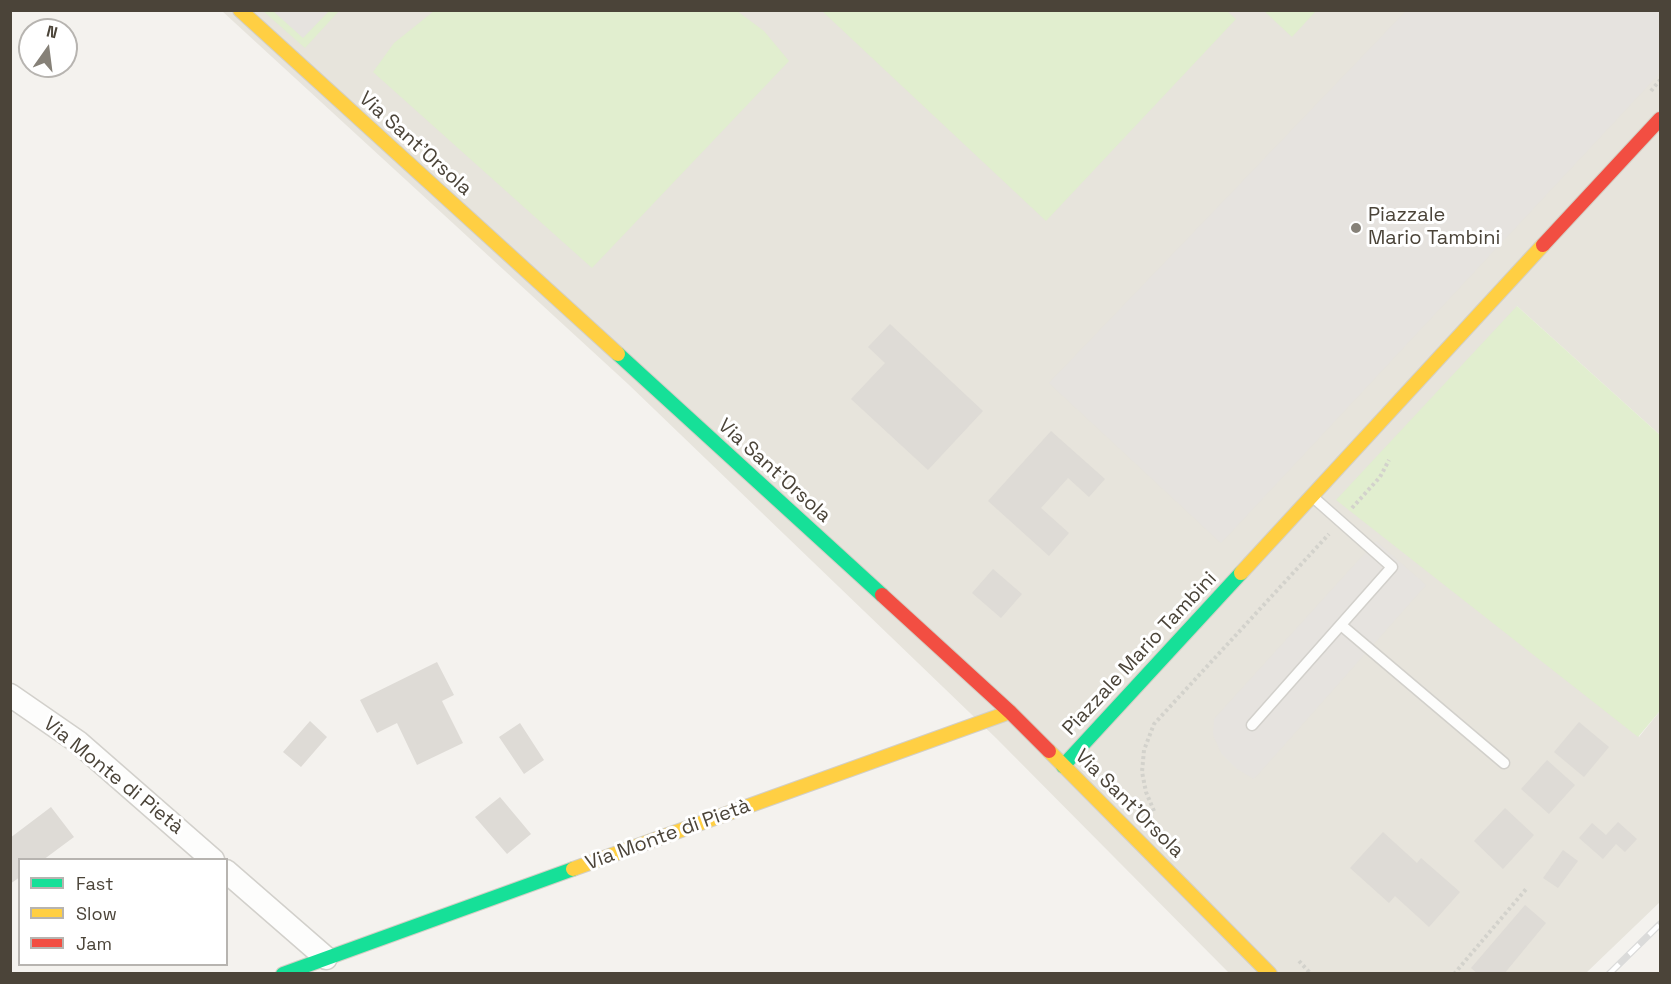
<!DOCTYPE html>
<meta charset="utf-8">
<style>
body{margin:0}
#map{position:relative;width:1671px;height:984px;overflow:hidden;background:#f4f2ee;font-family:"Space Grotesk",sans-serif}
canvas{display:block}
.frame{position:absolute;inset:0;border:12px solid #4b4439;pointer-events:none}
.legend{position:absolute;left:18px;top:858px;width:210px;height:108px;box-sizing:border-box;background:#fff;border:2px solid #b7b4b0;margin:0;padding:8px 10px;list-style:none;font-size:18px;color:#4b4439}
.legend li{display:flex;align-items:center;gap:12px;height:30px}
.legend b{width:30px;border:2px solid #b7b4b0}
.north{position:absolute;left:18px;top:18px;width:60px;height:60px;box-sizing:border-box;background:#fff;border:2px solid #b7b4b0;border-radius:50%;rotate:14deg;font-size:16px;font-weight:700;line-height:24px;text-align:center;color:#4b4439}
.north::after{content:'';display:block;margin:auto;width:21px;height:27px;background:#868178;clip-path:polygon(50% 0,100% 100%,50% 72%,0 100%)}
</style>
<div id="map">
<canvas width="1671" height="984"></canvas>
<div class="frame"></div>
<ul class="legend">
<li><b style="height:8px;background:#16e098"></b>Fast</li>
<li><b style="height:8px;background:#ffcf43"></b>Slow</li>
<li><b style="height:8px;background:#f24e42"></b>Jam</li>
</ul>
<div class="north">N</div>
</div>
<script>
const c = document.querySelector('canvas').getContext('2d');
c.lineJoin = 'round';
function paint(path, color) { c.fillStyle = color; c.fill(path, 'evenodd'); }
const shape = rows => new Path2D(rows.map(r => 'M' + r).join(''));
function stroke(path, color, width, dash) { c.strokeStyle = color; c.lineWidth = width; c.lineCap = dash ? 'butt' : 'round'; c.setLineDash(dash || []); c.stroke(path); }
function drawText(font, color, halo, rows, align = 'center') {
  c.font = font + ' "Space Grotesk",sans-serif'; c.lineWidth = 6; c.setLineDash([]); c.textBaseline = 'middle'; c.strokeStyle = halo; c.fillStyle = color; for (const [text, x, y, turn = 0] of rows) {
    c.save(); c.translate(x, y); c.rotate((+turn || 0) * Math.PI / 180); c.textAlign = isNaN(turn) ? turn : align; if (halo) c.strokeText(text, 0, 0); c.fillText(text, 0, 0); c.restore();
  }
}
const residential = shape([
 [222,11,1660,11,1660,435,1517,306,1639,737,1660,711,1660,902,1586,973,1229,973,996,738,628,384]
]);
const green = shape([
 [263,11,339,11,305,48],
 [434,11,737,11,764,31,789,61,592,268,373,72,394,43],
 [1227,11,1236,19,1046,221,822,11],
 [1264,11,1316,11,1292,37],
 [1517,306,1660,435,1660,711,1638,737,1336,500]
]);
const parking = shape([
 [273,11,329,11,303,38],
 [1406,11,1660,11,1660,73,1221,543,1049,383],
 [1376,541,1426,585,1254,779,1237,769,1221,753,1213,735,1214,719]
]);
const building = shape([
 [890,324,983,411,928,470,851,399,885,363,868,347],
 [1051,431,1105,479,1089,497,1068,478,1041,508,1069,533,1049,556,988,501],
 [993,569,1022,594,1001,618,972,593],
 [437,662,454,695,442,701,463,743,417,765,397,723,377,733,360,700],
 [310,721,327,737,301,767,283,752],
 [1579,722,1609,747,1584,777,1554,752],
 [520,723,544,760,524,774,499,737],
 [1547,760,1575,785,1549,814,1521,789],
 [500,797,531,834,507,854,475,817],
 [51,807,74,837,43,860,20,860,20,877,10,884,10,838],
 [1505,808,1534,835,1503,869,1474,841],
 [1618,822,1637,839,1625,852,1616,844,1603,859,1579,838,1592,823,1606,835],
 [1383,832,1417,863,1421,858,1460,892,1429,927,1395,896,1389,903,1350,868],
 [1563,850,1578,861,1558,888,1543,878],
 [1525,905,1546,923,1504,974,1478,974,1471,968]
]);
const path = shape([
 [1651,91,1660,80],
 [1352,508,1380,477,1389,460],
 [1154,811,1146,792,1142,772,1144,750,1154,724,1329,534],
 [1299,961,1311,974],
 [1454,974,1527,888]
]);
const lane = shape([
 [1341,625,1504,763],
 [1252,725,1392,567,1314,498]
]);
const street = shape([
 [10,695,78,742,213,860],
 [226,871,326,958]
]);
const fast = shape([
 [618,354,882,595],
 [1063,766,1241,573],
 [283,974,573,869]
]);
const slow = shape([
 [240,10,618,354],
 [1241,573,1543,245],
 [1049,751,1270,974],
 [573,869,1010,712]
]);
const jam = shape([
 [1543,245,1660,119],
 [882,595,1010,712,1049,751]
]);
const rail = shape([
 [1609,974,1660,924]
]);
const markers = [
 [1356,228,6,"#868178"]
];
const streetNames = [
 ["Via Sant'Orsola",415,144,42],
 ["Via Sant'Orsola",774,471,42],
 ["Piazzale Mario Tambini",1140,654,-47],
 ["Via Monte di Pietà",113,776,39],
 ["Via Sant'Orsola",1129,804,45],
 ["Via Monte di Pietà",668,835,-20]
];
const poiNames = [
 ["Piazzale",1368,216],
 ["Mario Tambini",1368,239]
];
paint(residential, '#e7e4dc');
paint(green, '#e1eecf');
paint(parking, '#e6e3df');
paint(building, '#dedbd6');
stroke(lane, '#d2d0cb', 13);
stroke(street, '#d2d0cb', 25);
stroke(fast, '#d3cfc5', 16);
stroke(slow, '#d3cfc5', 16);
stroke(jam, '#d3cfc5', 16);
stroke(path, '#d3d2cc', 4, [3, 3]);
stroke(lane, '#fdfdfc', 10);
stroke(street, '#fdfdfc', 22);
stroke(fast, '#16e098', 14);
stroke(slow, '#ffcf43', 14);
stroke(jam, '#f24e42', 14);
stroke(rail, '#dbdbda', 7);
stroke(rail, '#fff', 4.5, [14]);
for (const [x, y, r, color] of markers) { const dot = new Path2D(); dot.arc(x, y, r, 0, 2 * Math.PI); c.fillStyle = color; c.fill(dot); stroke(dot, '#fff', 2); }
drawText('20px', '#4b4439', '#fff', streetNames);
drawText('20px', '#4b4439', '#fff', poiNames, 'left');
</script>
